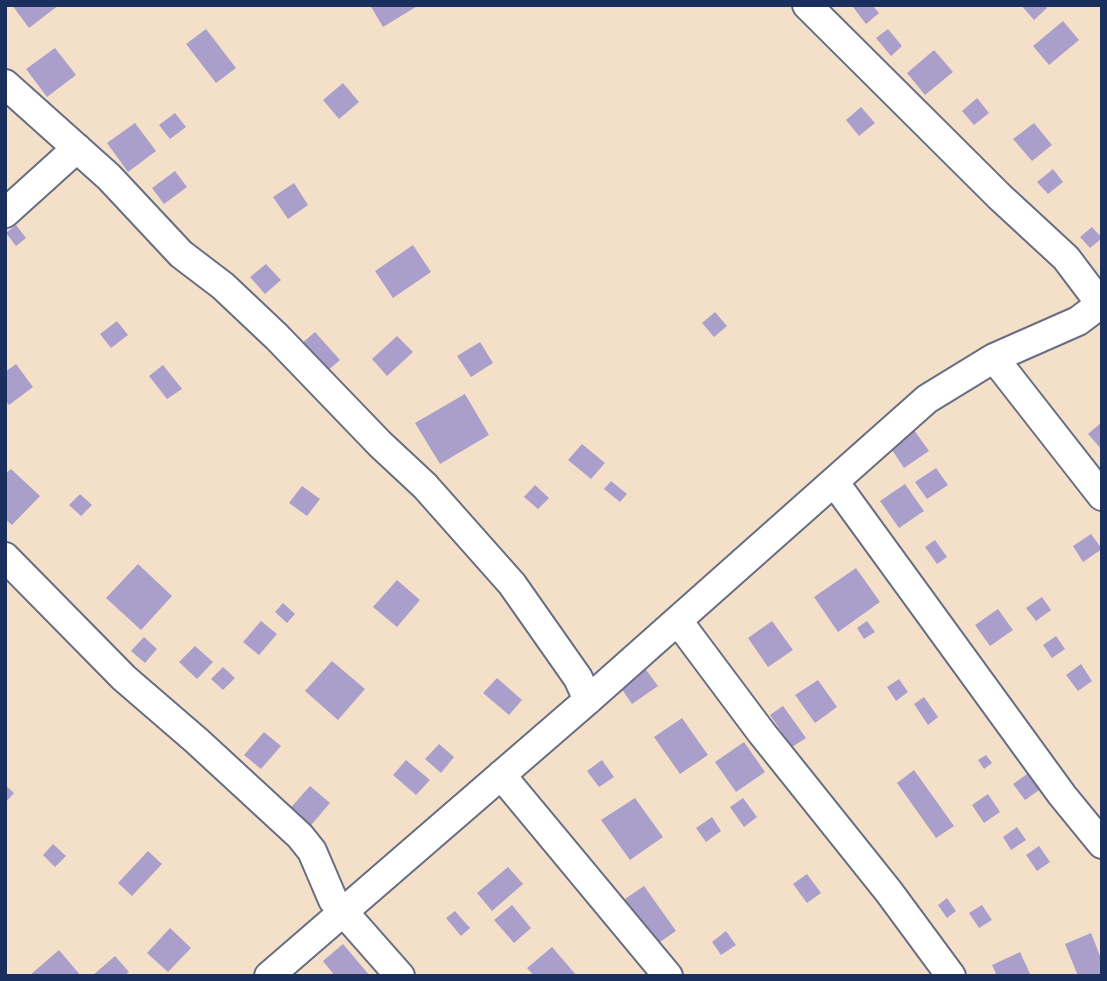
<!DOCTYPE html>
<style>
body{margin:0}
#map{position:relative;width:1107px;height:981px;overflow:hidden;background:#f4e0c8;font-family:"Patrick Hand",sans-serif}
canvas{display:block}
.frame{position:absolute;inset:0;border:7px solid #1b2f5e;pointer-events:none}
</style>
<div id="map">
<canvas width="1107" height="981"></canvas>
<div class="frame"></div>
</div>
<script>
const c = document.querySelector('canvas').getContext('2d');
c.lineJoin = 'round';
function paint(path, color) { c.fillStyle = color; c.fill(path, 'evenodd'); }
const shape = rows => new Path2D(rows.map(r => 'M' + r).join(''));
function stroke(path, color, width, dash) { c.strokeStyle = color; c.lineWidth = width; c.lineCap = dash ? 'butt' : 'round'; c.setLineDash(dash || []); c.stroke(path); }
const building = shape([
 [12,5,59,5,29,28],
 [370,5,419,5,383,27],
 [855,5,872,5,879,13,866,24,853,7],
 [1021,5,1045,5,1047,8,1034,20],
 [1063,21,1079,40,1049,65,1033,46],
 [206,29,236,68,216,83,186,44],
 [888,29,902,46,891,56,876,38],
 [55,48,76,75,47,97,26,69],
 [934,50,953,72,925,95,907,73],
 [343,83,359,102,339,119,323,100],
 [977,98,989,113,974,125,962,111],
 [861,107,875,123,859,136,846,120],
 [175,113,186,127,170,139,159,125],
 [135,123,156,151,128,172,107,143],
 [1034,123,1052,145,1032,161,1013,139],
 [1053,169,1063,182,1048,194,1037,182],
 [175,171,187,187,164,204,152,188],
 [294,183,308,205,288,219,273,197],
 [16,225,26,238,16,246,6,233],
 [1092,227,1102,238,1090,248,1080,237],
 [413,245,431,272,393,298,375,271],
 [266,264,281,280,265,294,250,277],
 [715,312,727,326,714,337,702,323],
 [117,321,128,335,111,348,100,334],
 [315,332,340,360,326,372,301,344],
 [397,336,413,352,387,376,372,359],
 [480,342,493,363,471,377,457,356],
 [16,364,33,387,9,405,5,400,5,372],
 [163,365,182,389,167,399,149,376],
 [465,394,489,435,440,464,415,423],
 [1102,422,1102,450,1088,434],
 [914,430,929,451,904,468,890,447],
 [582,444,605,463,591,479,568,460],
 [936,468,948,485,927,499,915,482],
 [11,469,40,496,12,525,5,519,5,474],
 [611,481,627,494,620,502,604,489],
 [905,484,924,511,899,528,880,501],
 [535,485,549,498,538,509,524,497],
 [302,486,320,499,307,516,289,503],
 [80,494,92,505,81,516,69,505],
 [1091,534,1102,549,1083,562,1073,546],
 [935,540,947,557,937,564,925,547],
 [138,564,172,596,141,630,106,598],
 [856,568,880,602,838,632,814,597],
 [397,580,420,600,397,627,373,607],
 [1042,597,1051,610,1036,621,1026,608],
 [283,603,295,614,287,623,275,612],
 [998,609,1013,630,990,646,975,625],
 [261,621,277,634,259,655,243,642],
 [772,621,793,650,768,667,748,638],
 [867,621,875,632,864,639,857,628],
 [1056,636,1065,649,1052,658,1043,645],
 [144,637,157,649,145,663,131,651],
 [195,646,213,662,197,679,179,662],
 [332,661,365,689,338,720,305,691],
 [1081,664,1092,681,1078,691,1066,675],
 [223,667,235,678,223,690,211,679],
 [644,667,658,686,632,704,619,685],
 [497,678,522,700,509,715,483,693],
 [899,679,908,692,896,701,887,687],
 [818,680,837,707,815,723,795,695],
 [924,697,938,717,928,725,914,704],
 [783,706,806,738,792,747,770,715],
 [682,718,708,755,680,774,654,737],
 [264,732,281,746,261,769,244,755],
 [744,742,765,772,736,792,715,762],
 [439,744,454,757,441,773,425,759],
 [986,755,992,763,984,769,978,760],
 [406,760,430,780,416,795,393,775],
 [602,760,614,777,599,787,587,771],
 [914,770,954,826,936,838,897,783],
 [1030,772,1042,788,1025,800,1013,784],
 [5,785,14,793,5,803],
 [310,786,330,803,306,831,286,813],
 [988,794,1000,812,984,823,972,805],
 [635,798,663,837,630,860,601,820],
 [743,798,757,817,744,827,730,807],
 [712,817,721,831,706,842,696,828],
 [1017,827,1026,840,1011,850,1003,837],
 [53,844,66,856,55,867,43,855],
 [1039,846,1050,862,1037,871,1026,855],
 [148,851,162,864,132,896,118,883],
 [508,867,523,884,492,911,477,893],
 [807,874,821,893,807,903,793,884],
 [644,886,676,931,657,944,625,899],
 [947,898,956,911,947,918,938,905],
 [512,905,531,928,514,943,494,920],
 [982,905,992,920,979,928,969,913],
 [455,911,470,928,461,936,446,918],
 [170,928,191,948,168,972,147,953],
 [726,931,736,945,721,955,712,942],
 [1091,933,1102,961,1102,976,1078,976,1065,944],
 [343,944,370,976,335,976,323,961],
 [552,947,577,976,534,976,527,968],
 [59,950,81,976,29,976],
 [1020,952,1031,976,997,976,992,965],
 [115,956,129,972,124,976,92,976]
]);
const minor = shape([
 [807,5,1000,197,1066,258,1100,303],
 [5,84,109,177,181,254,223,286,277,337,380,444,425,486,512,584,578,678,588,700],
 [5,213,77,148],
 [994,358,1102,496],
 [835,483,1062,795,1102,844],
 [5,557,124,678,197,741,300,836,312,851,333,900,400,976],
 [678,621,761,732,889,892,951,976],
 [501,775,668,976],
 [269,976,588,700,927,399,994,358,1078,321,1102,303]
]);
paint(building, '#aa9fca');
stroke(minor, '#676d83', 32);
stroke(minor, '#fff', 28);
</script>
